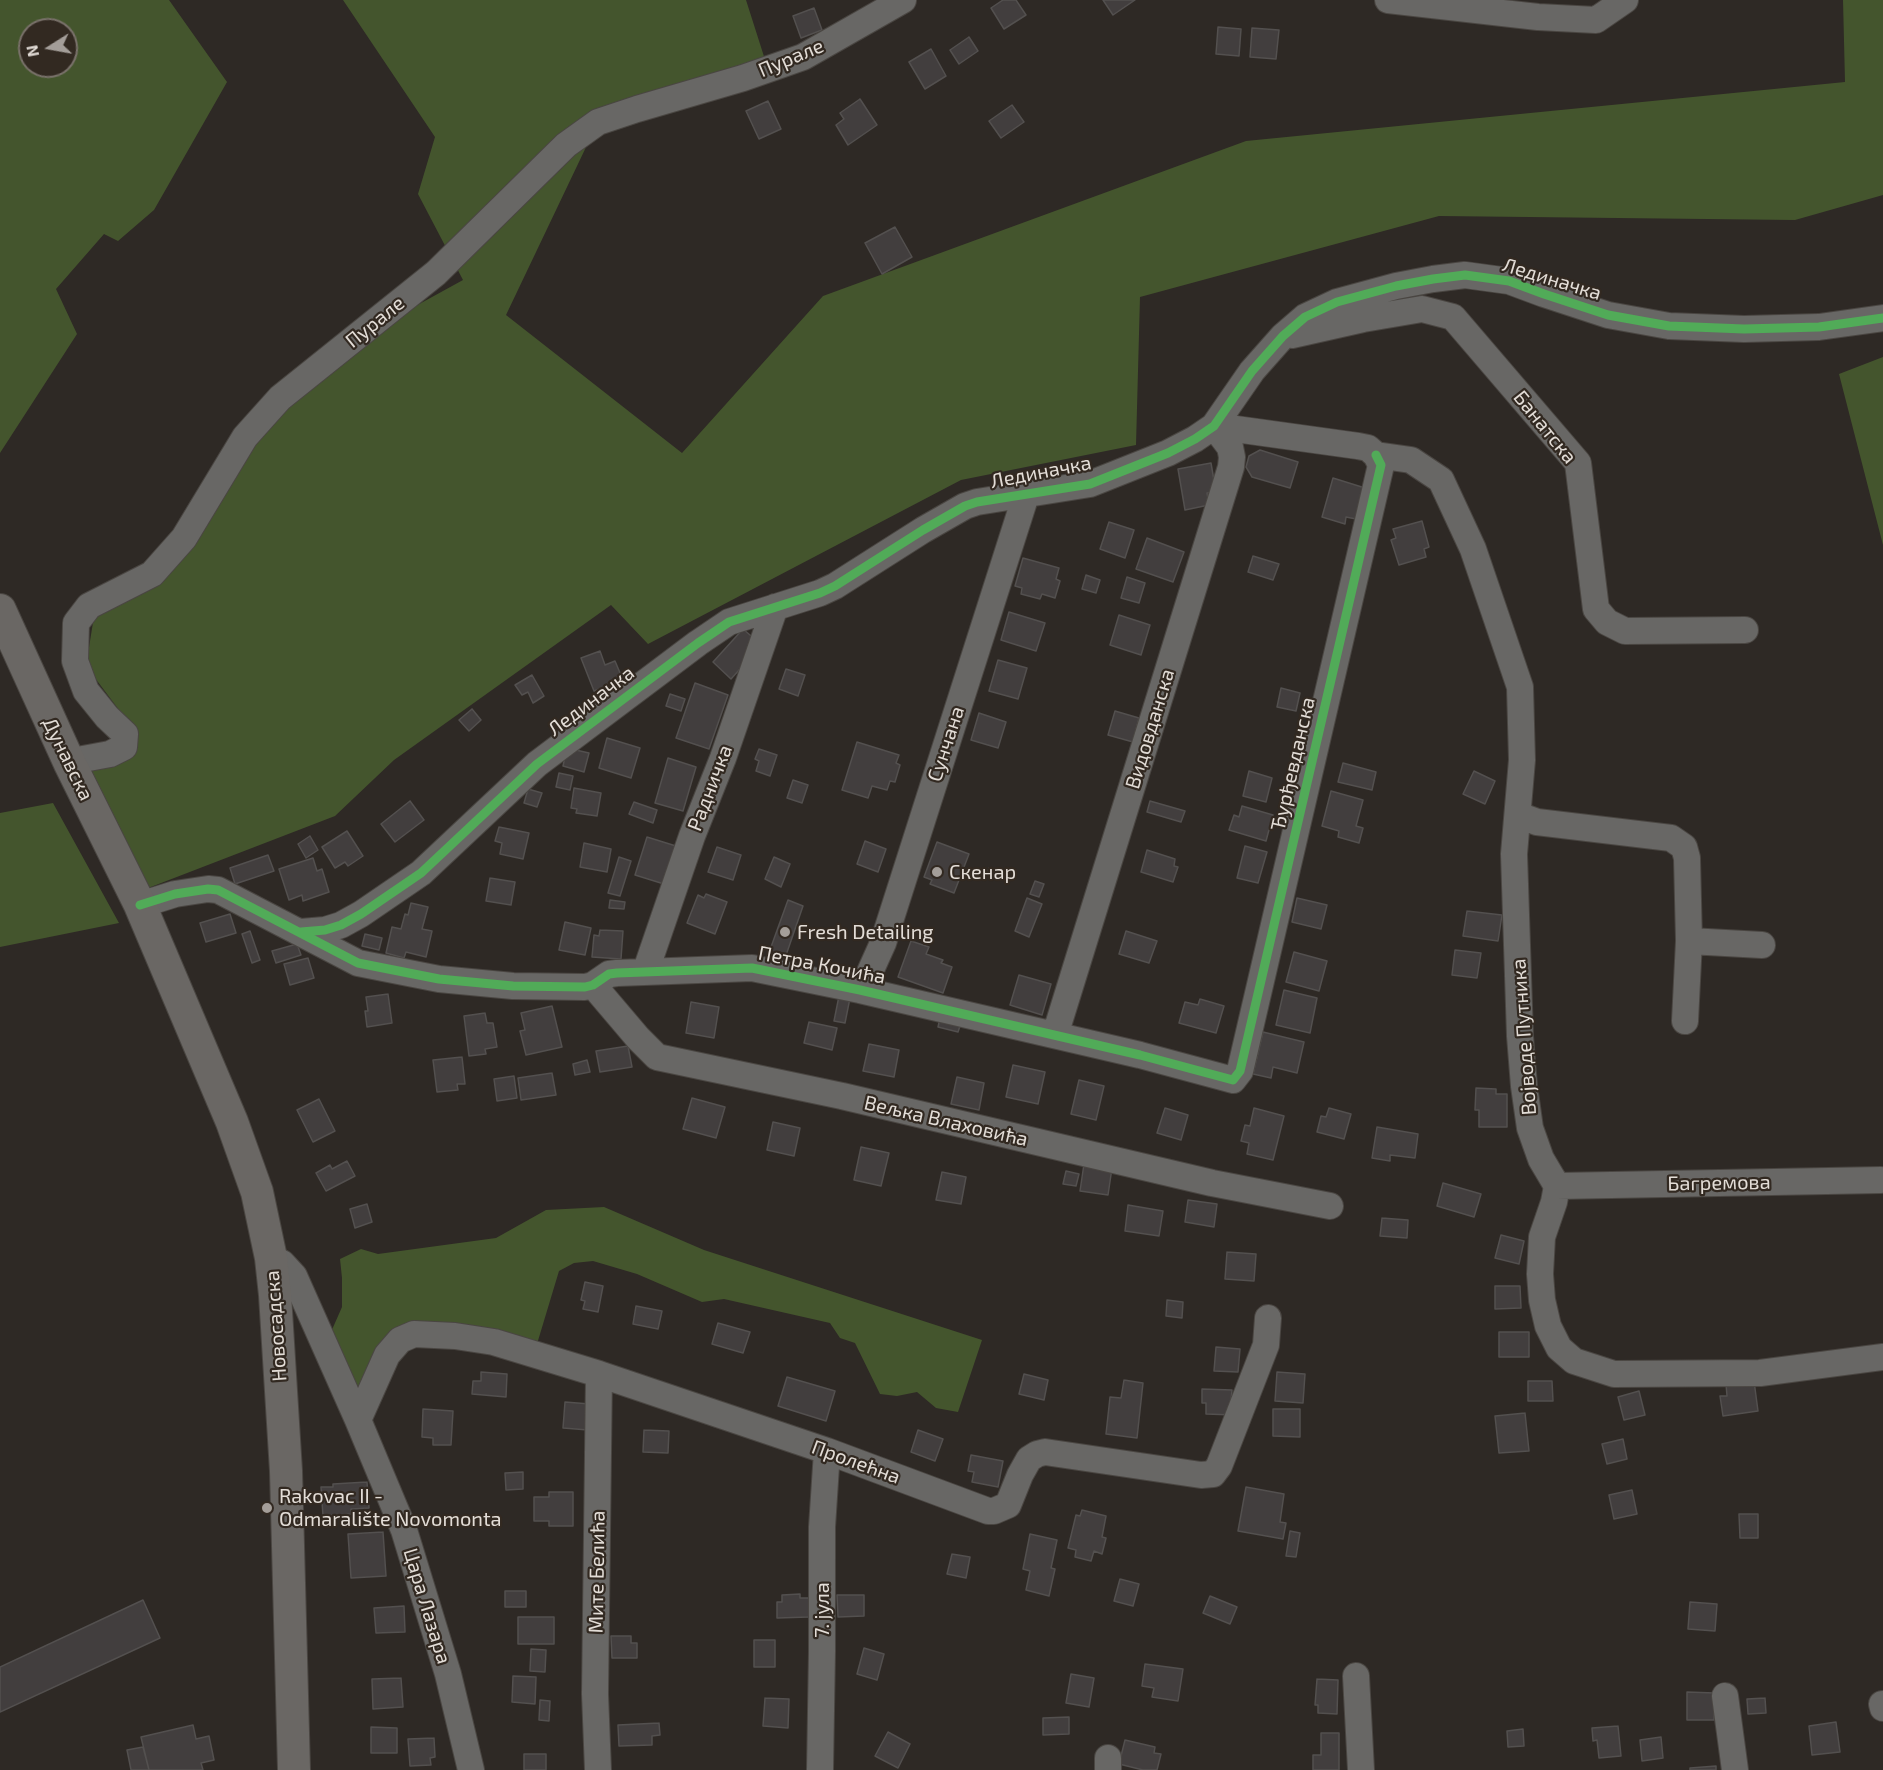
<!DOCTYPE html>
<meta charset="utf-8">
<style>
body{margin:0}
#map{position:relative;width:1883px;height:1770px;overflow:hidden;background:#2e2925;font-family:"Exo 2",sans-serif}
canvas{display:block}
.north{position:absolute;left:18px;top:18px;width:60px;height:60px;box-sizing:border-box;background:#322921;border:2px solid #79716a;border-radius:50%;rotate:259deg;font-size:16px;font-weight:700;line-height:24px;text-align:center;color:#e3ddd7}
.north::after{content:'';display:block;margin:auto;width:21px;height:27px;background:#a49e99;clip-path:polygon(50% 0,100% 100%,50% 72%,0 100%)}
</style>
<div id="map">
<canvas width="1883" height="1770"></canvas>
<div class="north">N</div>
</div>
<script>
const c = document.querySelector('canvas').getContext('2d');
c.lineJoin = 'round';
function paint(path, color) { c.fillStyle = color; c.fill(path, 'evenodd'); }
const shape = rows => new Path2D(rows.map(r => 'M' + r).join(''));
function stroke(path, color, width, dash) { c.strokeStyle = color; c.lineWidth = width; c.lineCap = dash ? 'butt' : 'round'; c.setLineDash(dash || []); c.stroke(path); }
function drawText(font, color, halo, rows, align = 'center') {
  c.font = font + ' "Exo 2",sans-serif'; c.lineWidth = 4.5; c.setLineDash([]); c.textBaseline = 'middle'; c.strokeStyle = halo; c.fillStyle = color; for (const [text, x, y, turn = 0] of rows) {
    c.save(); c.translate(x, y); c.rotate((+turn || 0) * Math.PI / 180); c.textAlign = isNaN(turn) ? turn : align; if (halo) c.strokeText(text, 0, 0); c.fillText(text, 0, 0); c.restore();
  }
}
const green = shape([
 [0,0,169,0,227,82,154,210,118,241,104,234,56,289,77,334,0,453],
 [30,30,66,30,66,66,30,66],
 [343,0,746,0,768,69,598,122,506,315,682,453,823,296,1246,141,1845,82,1843,0,1883,0,1883,195,1795,220,1439,216,1140,297,1136,445,961,480,648,644,611,605,394,760,335,816,143,890,79,753,137,734,86,666,95,610,170,566,263,427,392,319,463,280,418,194,435,137],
 [1883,357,1883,545,1839,374],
 [53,803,119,923,0,947,0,813],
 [604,1207,704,1250,982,1340,958,1412,936,1408,917,1392,897,1396,880,1394,855,1343,840,1338,830,1323,724,1299,702,1302,637,1274,593,1261,574,1263,559,1271,537,1344,405,1325,363,1395,353,1388,331,1332,342,1307,342,1278,340,1259,361,1249,378,1254,496,1238,546,1210]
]);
const building = shape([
 [1003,0,1016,0,1026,15,1004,29,991,8,1003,0],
 [1103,0,1135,0,1113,15,1103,0],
 [814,8,822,30,801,38,793,16,814,8],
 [1218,27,1241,29,1239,56,1216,54,1218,27],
 [1252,28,1279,30,1276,59,1250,57,1252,28],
 [969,37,978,51,959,64,950,50,969,37],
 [931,49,946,76,925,89,909,62,931,49],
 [860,99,877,125,848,145,836,125,844,119,840,113,860,99],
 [768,101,781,129,759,139,746,111,768,101],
 [1012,105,1024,122,1001,138,989,121,1012,105],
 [895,227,912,257,882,274,865,243,895,227],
 [1260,450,1298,462,1290,488,1252,477,1246,467,1249,456,1260,450],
 [1211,463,1216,492,1207,493,1209,505,1185,510,1178,469,1211,463],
 [1333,478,1365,488,1356,519,1346,517,1345,524,1322,517,1333,478],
 [1422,521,1429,547,1424,549,1426,557,1399,565,1391,540,1396,538,1393,529,1422,521],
 [1109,522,1134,530,1125,558,1100,549,1109,522],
 [1147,538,1184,552,1173,582,1136,569,1147,538],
 [1253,556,1279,564,1273,580,1248,572,1253,556],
 [1023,558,1059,568,1056,579,1060,581,1055,598,1042,594,1040,599,1021,594,1022,588,1015,586,1023,558],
 [1086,575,1100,580,1096,593,1082,589,1086,575],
 [1127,577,1145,583,1139,603,1121,598,1127,577],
 [1009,612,1045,623,1036,651,1001,640,1009,612],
 [1119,615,1150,625,1141,655,1110,645,1119,615],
 [743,629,757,641,745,655,749,659,731,679,713,662,743,629],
 [600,651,605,665,615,661,623,680,594,691,581,658,600,651],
 [998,660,1027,668,1018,699,989,691,998,660],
 [786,669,805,675,798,696,779,689,786,669],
 [532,675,544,696,533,703,528,692,522,695,515,685,532,675],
 [695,683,728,695,709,749,676,738,695,683],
 [1281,688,1300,693,1296,711,1277,707,1281,688],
 [670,694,685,699,681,711,666,706,670,694],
 [472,709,481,720,469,731,459,720,472,709],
 [1115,711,1139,718,1133,742,1108,735,1115,711],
 [979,713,1006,722,998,748,971,740,979,713],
 [607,738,640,748,631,778,599,768,607,738],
 [857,742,899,755,896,763,900,765,895,782,890,781,887,790,872,786,868,798,842,790,857,742],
 [567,748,589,753,584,772,563,766,567,748],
 [759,749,777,755,770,776,756,771,759,761,755,759,759,749],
 [668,758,696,767,683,811,655,803,668,758],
 [1343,763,1376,772,1372,790,1338,782,1343,763],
 [1249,771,1272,778,1266,802,1243,796,1249,771],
 [1474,771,1495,781,1485,804,1463,794,1474,771],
 [559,773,573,776,570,790,556,787,559,773],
 [793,780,808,785,802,803,787,798,793,780],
 [574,788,601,793,597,816,576,813,577,809,571,808,574,788],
 [528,789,542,793,537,807,524,803,528,789],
 [1331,791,1363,800,1356,826,1363,828,1359,843,1338,837,1339,831,1322,826,1331,791],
 [410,801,424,820,395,842,381,824,410,801],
 [1150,801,1185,811,1181,822,1147,812,1150,801],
 [634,802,657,810,653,823,629,814,634,802],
 [1242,806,1273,815,1266,841,1229,830,1234,815,1239,817,1242,806],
 [499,827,529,833,523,859,500,854,502,843,495,841,499,827],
 [347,831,363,856,348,866,345,862,335,868,322,847,347,831],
 [310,836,318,850,306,858,298,844,310,836],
 [647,837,676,846,664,884,635,875,647,837],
 [865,841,886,849,878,872,857,864,865,841],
 [937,842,969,854,954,893,930,884,932,880,924,877,937,842],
 [584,843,611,849,607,872,580,867,584,843],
 [1245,846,1267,852,1258,883,1237,878,1245,846],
 [717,847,741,855,733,880,708,872,717,847],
 [1147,850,1175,859,1174,866,1178,867,1173,882,1141,872,1147,850],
 [268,855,274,871,235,884,230,868,268,855],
 [619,857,631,861,620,896,608,893,619,857],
 [774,857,790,864,781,887,765,879,774,857],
 [313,858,317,871,322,869,329,892,303,901,302,895,289,900,279,869,313,858],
 [989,868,1006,873,1004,880,987,874,989,868],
 [490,878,515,882,511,905,486,901,490,878],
 [1035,881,1044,884,1039,897,1030,894,1035,881],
 [706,894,727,902,715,934,687,923,698,895,704,898,706,894],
 [1027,898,1042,904,1029,937,1015,931,1027,898],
 [1297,898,1327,905,1321,929,1292,922,1297,898],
 [610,900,625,902,624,909,609,908,610,900],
 [788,900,803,906,783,964,767,958,788,900],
 [411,903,428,907,422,929,432,931,426,957,406,952,404,958,386,953,392,927,401,929,405,914,408,915,411,903],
 [1467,911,1502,915,1498,941,1463,936,1467,911],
 [230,914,236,933,206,942,200,923,230,914],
 [565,922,591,928,585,955,559,950,565,922],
 [600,930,623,931,621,959,592,957,594,935,599,936,600,930],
 [250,931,260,960,252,963,242,934,250,931],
 [1126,931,1157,941,1149,963,1119,954,1126,931],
 [365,934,382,938,379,950,362,946,365,934],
 [911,941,929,947,926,954,943,960,941,963,952,967,943,993,898,977,911,941],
 [297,944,301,955,276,963,272,951,297,944],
 [1455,950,1481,953,1477,978,1452,975,1455,950],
 [1294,952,1327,961,1319,991,1286,982,1294,952],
 [308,958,314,978,290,985,284,964,308,958],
 [1019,975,1051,984,1042,1015,1010,1005,1019,975],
 [1284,990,1317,998,1310,1033,1276,1025,1284,990],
 [388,994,392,1023,367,1027,365,1011,368,1011,366,997,388,994],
 [839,996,850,998,845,1023,834,1021,839,996],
 [1200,999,1224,1006,1216,1033,1179,1023,1185,1002,1198,1005,1200,999],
 [691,1002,719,1007,714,1038,686,1033,691,1002],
 [552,1006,562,1047,526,1055,520,1031,525,1030,521,1013,552,1006],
 [485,1013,487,1023,493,1023,497,1047,485,1049,486,1054,469,1056,464,1016,485,1013],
 [940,1018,961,1023,958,1032,938,1027,940,1018],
 [809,1022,837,1028,832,1050,804,1043,809,1022],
 [1263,1032,1304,1042,1297,1073,1273,1067,1271,1078,1253,1074,1263,1032],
 [869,1044,899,1050,894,1077,863,1071,869,1044],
 [628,1046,632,1067,600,1072,596,1051,628,1046],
 [462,1057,465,1084,457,1084,458,1090,437,1092,433,1060,462,1057],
 [587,1060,590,1072,575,1075,573,1064,587,1060],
 [1013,1065,1045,1072,1038,1104,1006,1097,1013,1065],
 [552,1073,556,1095,521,1100,518,1078,552,1073],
 [514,1076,517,1098,497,1101,494,1079,514,1076],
 [957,1077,984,1083,979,1110,951,1104,957,1077],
 [1079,1080,1104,1086,1096,1120,1071,1114,1079,1080],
 [1476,1088,1496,1089,1496,1094,1507,1094,1507,1127,1479,1127,1479,1110,1475,1110,1476,1088],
 [692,1098,725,1107,716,1138,683,1129,692,1098],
 [319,1099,335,1131,313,1142,297,1110,319,1099],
 [1165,1108,1188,1115,1181,1140,1157,1133,1165,1108],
 [1254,1108,1284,1116,1273,1160,1247,1154,1249,1143,1241,1141,1245,1125,1250,1126,1254,1108],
 [1329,1108,1351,1114,1344,1139,1317,1132,1321,1116,1326,1117,1329,1108],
 [773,1122,800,1128,794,1156,767,1150,773,1122],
 [1377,1127,1418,1134,1415,1158,1390,1155,1390,1161,1372,1158,1377,1127],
 [861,1147,889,1153,881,1186,854,1180,861,1147],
 [347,1161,355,1176,326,1191,316,1173,330,1165,332,1169,347,1161],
 [1084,1164,1112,1168,1108,1195,1080,1191,1084,1164],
 [1066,1171,1079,1174,1076,1186,1063,1184,1066,1171],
 [942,1172,966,1177,961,1204,936,1200,942,1172],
 [1443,1183,1481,1194,1474,1217,1437,1206,1443,1183],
 [1188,1200,1217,1204,1214,1227,1185,1222,1188,1200],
 [367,1204,372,1222,355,1228,350,1209,367,1204],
 [1128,1205,1163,1211,1159,1236,1125,1231,1128,1205],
 [1382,1218,1408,1220,1407,1238,1380,1236,1382,1218],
 [1501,1235,1524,1241,1519,1264,1495,1258,1501,1235],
 [1227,1252,1256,1254,1254,1281,1225,1279,1227,1252],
 [585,1282,603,1286,598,1312,583,1309,585,1301,581,1300,585,1282],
 [1495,1286,1520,1286,1521,1308,1495,1309,1495,1286],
 [1167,1300,1183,1302,1182,1318,1166,1316,1167,1300],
 [636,1306,662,1311,658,1329,633,1324,636,1306],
 [718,1323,750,1332,743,1353,712,1344,718,1323],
 [1499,1332,1529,1332,1529,1357,1499,1357,1499,1332],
 [1216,1347,1240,1349,1238,1372,1214,1371,1216,1347],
 [481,1372,507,1374,506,1397,472,1394,473,1381,481,1381,481,1372],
 [1277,1372,1305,1374,1303,1403,1275,1401,1277,1372],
 [1024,1374,1048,1380,1044,1400,1019,1394,1024,1374],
 [787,1377,835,1391,826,1421,778,1406,787,1377],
 [1124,1380,1143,1383,1137,1438,1106,1434,1110,1397,1121,1398,1124,1380],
 [1528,1381,1552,1381,1553,1401,1528,1401,1528,1381],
 [1754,1381,1758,1411,1723,1416,1720,1396,1727,1396,1726,1384,1754,1381],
 [1202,1389,1232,1390,1231,1400,1234,1415,1206,1414,1206,1403,1202,1403,1202,1389],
 [1639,1391,1645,1415,1624,1420,1618,1397,1639,1391],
 [565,1402,590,1404,588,1430,563,1428,565,1402],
 [423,1409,453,1411,451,1445,433,1445,433,1438,422,1437,423,1409],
 [1273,1409,1300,1409,1300,1437,1273,1436,1273,1409],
 [1525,1413,1529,1451,1499,1453,1495,1416,1525,1413],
 [644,1430,669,1431,668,1453,643,1452,644,1430],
 [918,1430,943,1439,935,1461,911,1452,918,1430],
 [1623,1439,1627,1459,1607,1464,1602,1444,1623,1439],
 [971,1455,1003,1461,998,1487,972,1482,974,1472,968,1471,971,1455],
 [523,1472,523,1489,506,1490,505,1473,523,1472],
 [367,1482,369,1508,351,1509,351,1514,323,1516,321,1487,333,1487,333,1484,367,1482],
 [1246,1487,1284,1494,1280,1522,1286,1523,1283,1539,1238,1531,1246,1487],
 [1632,1490,1637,1514,1614,1519,1609,1495,1632,1490],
 [549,1492,573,1492,573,1526,549,1526,549,1521,534,1521,534,1497,549,1497,549,1492],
 [1082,1510,1106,1516,1102,1537,1106,1538,1102,1554,1094,1551,1091,1561,1075,1557,1076,1550,1068,1548,1076,1515,1080,1516,1082,1510],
 [1739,1514,1758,1514,1758,1538,1740,1538,1739,1514],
 [1290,1531,1300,1533,1296,1557,1286,1556,1290,1531],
 [383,1532,386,1576,351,1578,348,1534,383,1532],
 [1030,1534,1057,1540,1051,1568,1055,1569,1049,1596,1026,1590,1030,1571,1023,1569,1030,1534],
 [952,1554,970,1557,966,1578,947,1574,952,1554],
 [1120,1579,1139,1584,1133,1606,1114,1601,1120,1579],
 [505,1591,526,1591,526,1607,505,1607,505,1591],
 [800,1594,800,1598,809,1598,809,1617,777,1618,777,1602,782,1602,782,1595,800,1594],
 [837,1595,864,1595,864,1616,838,1617,837,1595],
 [1210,1596,1237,1607,1230,1624,1203,1613,1210,1596],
 [143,1600,160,1638,0,1712,0,1667,143,1600],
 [1690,1602,1717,1604,1715,1631,1688,1629,1690,1602],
 [404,1606,405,1632,376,1633,374,1608,404,1606],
 [518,1617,554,1617,554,1644,518,1644,518,1617],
 [611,1636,631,1636,631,1643,637,1643,637,1658,612,1658,611,1636],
 [754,1640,775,1640,775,1667,754,1667,754,1640],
 [864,1648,884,1654,877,1680,857,1674,864,1648],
 [531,1649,546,1650,545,1672,530,1671,531,1649],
 [1145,1664,1183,1669,1178,1701,1152,1697,1154,1688,1142,1686,1145,1664],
 [1071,1674,1094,1678,1089,1707,1066,1703,1071,1674],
 [513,1676,536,1677,535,1704,512,1702,513,1676],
 [401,1678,403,1707,373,1709,372,1679,401,1678],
 [1317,1679,1338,1680,1337,1714,1318,1713,1318,1705,1315,1705,1317,1679],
 [1687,1692,1715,1693,1714,1720,1687,1720,1687,1692],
 [765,1698,789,1699,788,1728,763,1726,765,1698],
 [1765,1698,1766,1713,1748,1714,1747,1699,1765,1698],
 [540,1700,550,1701,549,1721,539,1720,540,1700],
 [1069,1717,1069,1734,1043,1735,1043,1718,1069,1717],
 [1836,1722,1840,1752,1812,1755,1809,1726,1836,1722],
 [659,1723,660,1735,652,1736,652,1745,619,1746,618,1725,659,1723],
 [193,1725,196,1739,209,1736,214,1760,201,1763,203,1770,149,1770,141,1737,193,1725],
 [1618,1726,1621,1756,1599,1758,1597,1740,1593,1741,1592,1728,1618,1726],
 [371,1727,397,1728,397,1753,371,1753,371,1727],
 [1523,1729,1524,1746,1508,1747,1507,1731,1523,1729],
 [888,1732,910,1744,898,1768,875,1756,888,1732],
 [1321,1733,1339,1733,1339,1770,1313,1770,1313,1755,1321,1755,1321,1733],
 [1661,1737,1663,1758,1642,1761,1640,1740,1661,1737],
 [434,1738,435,1757,430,1758,431,1765,410,1766,408,1739,434,1738],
 [1125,1740,1155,1747,1154,1753,1161,1754,1157,1770,1143,1770,1119,1764,1125,1740],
 [143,1747,149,1770,131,1770,127,1750,143,1747],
 [524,1754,546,1754,546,1770,524,1770,524,1754],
 [1716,1766,1716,1770,1690,1770,1690,1768,1716,1766]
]);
const minor = shape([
 [1388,0,1538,17,1596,20,1625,0],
 [1292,335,1363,319,1422,309,1453,317,1578,463,1596,609,1607,622,1625,631,1745,630],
 [1214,426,1358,446,1368,448,1376,455,1411,460,1441,480,1473,549,1520,687,1522,760,1514,854,1520,1036,1524,1086,1530,1128,1541,1159,1557,1186,1554,1202,1542,1237,1540,1274,1542,1300,1548,1326,1559,1348,1574,1361,1614,1374,1760,1373,1883,1357],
 [70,764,83,759,110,754,124,747,125,734,107,717,86,691,75,661,76,623,89,606,152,574,184,538,245,437,280,398,436,273,566,145,598,122,637,109,743,78,803,57,903,0],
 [1518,815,1537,822,1671,838,1684,847,1687,858,1689,941,1685,1021],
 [140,905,175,894,208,889,218,890,358,963,439,979,513,986,585,987,593,985,609,974,617,973,752,968,860,990,1140,1055,1233,1080,1240,1071,1381,465,1376,455],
 [301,932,325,930,341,925,361,914,421,873,537,764,698,643,729,622,820,593,835,586,923,530,965,506,977,502,1090,484,1168,453,1195,439,1214,426,1252,371,1283,336,1305,317,1337,302,1396,286,1433,279,1465,275,1509,281,1544,294,1608,315,1669,326,1744,329,1819,327,1883,318],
 [1689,941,1762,945],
 [646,970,692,836,723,758,775,607],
 [593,985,638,1038,657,1057,842,1096,1212,1183,1330,1206],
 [860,990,865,983,883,943,1026,495],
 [1055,1035,1231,467,1232,457,1230,447,1214,426],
 [1557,1186,1881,1180],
 [271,1258,282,1263,294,1276,358,1420,404,1530,448,1674,471,1770],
 [358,1420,387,1355,400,1340,414,1334,455,1336,494,1342,599,1374,827,1451,988,1511,994,1511,1008,1505,1020,1475,1029,1459,1037,1454,1045,1452,1201,1475,1213,1474,1219,1466,1266,1345,1268,1318],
 [1356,1676,1361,1770],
 [1725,1696,1735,1770],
 [1882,1704,1883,1708],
 [598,1770,595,1694,599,1374],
 [820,1770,822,1651,822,1527,827,1451],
 [1108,1770,1108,1758]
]);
const major = shape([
 [0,610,70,764,140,905,232,1122,257,1192,271,1258,275,1295,286,1471,294,1770]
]);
const cycleway = shape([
 [140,905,175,894,208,889,218,890,358,963,439,979,513,986,585,987,593,985,609,974,617,973,752,968,860,990,1140,1055,1233,1080,1240,1071,1381,465,1376,455],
 [301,932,325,930,341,925,361,914,421,873,537,764,698,643,729,622,820,593,835,586,923,530,965,506,977,502,1090,484,1168,453,1195,439,1214,426,1252,371,1283,336,1305,317,1337,302,1396,286,1433,279,1465,275,1509,281,1544,294,1608,315,1669,326,1744,329,1819,327,1883,318]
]);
const markers = [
 [937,872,6,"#a49e99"],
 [785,932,6,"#a49e99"],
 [267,1508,6,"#a49e99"]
];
const streetNames = [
 ["Пурале",791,58,-23],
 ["Лединачка",1552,279,17],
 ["Пурале",375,322,-39],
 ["Банатска",1545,427,51],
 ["Лединачка",1041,472,-11],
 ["Лединачка",591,701,-37],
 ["Видовданска",1150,729,-73],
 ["Сунчана",946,744,-72],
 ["Дунавска",68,759,64],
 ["Ђурђевданска",1293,764,-77],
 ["Радничка",710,788,-69],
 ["Петра Кочића",822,965,11],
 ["Војводе Путника",1524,1037,-94],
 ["Вељка Влаховића",946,1121,13],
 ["Багремова",1719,1183,-1],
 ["Новосадска",276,1326,-94],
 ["Пролећна",856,1462,20],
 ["Мите Белића",597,1572,-89],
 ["Цара Лазара",427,1606,73],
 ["7. јула",822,1610,-90]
];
const poiNames = [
 ["Скенар",949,872],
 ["Fresh Detailing",797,932],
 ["Rakovac II -",279,1496],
 ["Odmaralište Novomonta",279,1519]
];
paint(green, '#44552d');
paint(building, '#423e3e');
stroke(building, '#53504f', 1.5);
stroke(minor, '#4a4642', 28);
stroke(major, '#4a4642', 34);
stroke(minor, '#686765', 26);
stroke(major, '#6a6764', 32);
stroke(cycleway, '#51ab58', 9);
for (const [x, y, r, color] of markers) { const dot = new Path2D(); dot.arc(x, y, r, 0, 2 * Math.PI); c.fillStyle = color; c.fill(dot); stroke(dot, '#322921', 2); }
drawText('20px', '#e3ddd7', '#322921', streetNames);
drawText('20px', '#e3ddd7', '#322921', poiNames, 'left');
</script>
